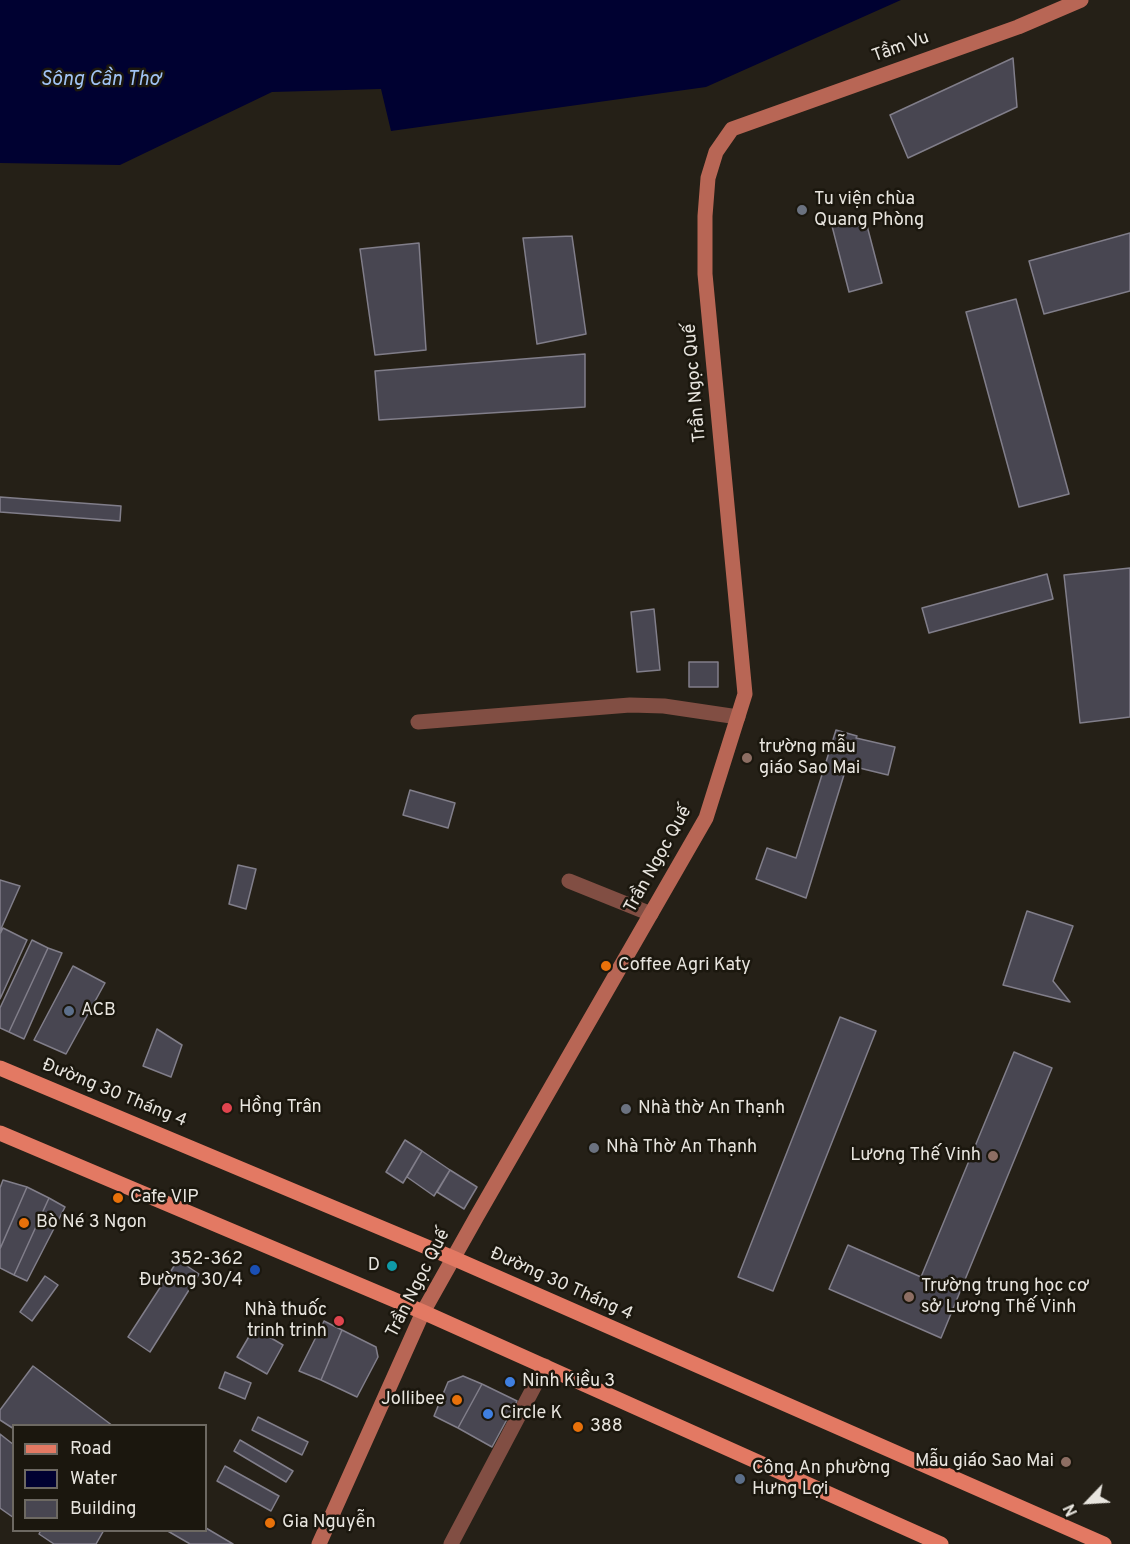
<!DOCTYPE html>
<meta charset="utf-8">
<style>
body{margin:0}
#map{position:relative;width:1130px;height:1544px;overflow:hidden;background:#252017;font-family:Overpass,sans-serif}
canvas{display:block}
.legend{position:absolute;left:12px;top:1424px;width:195px;height:108px;box-sizing:border-box;background:#1b170e;border:2px solid #6d6962;margin:0;padding:8px 10px;list-style:none;font-size:18px;color:#e8e5df}
.legend li{display:flex;align-items:center;gap:12px;height:30px}
.legend b{width:30px;border:2px solid #6d6962}
.north{position:absolute;left:1058px;top:1472px;width:60px;height:60px;-webkit-text-stroke:4px #1b170e;paint-order:stroke;rotate:245deg;font-size:16px;font-weight:700;line-height:24px;text-align:center;color:#e8e5df}
.north::after{content:'';display:block;margin:auto;width:21px;height:27px;background:#e8e5df;clip-path:polygon(50% 0,100% 100%,50% 72%,0 100%)}
</style>
<div id="map">
<canvas width="1130" height="1544"></canvas>
<ul class="legend">
<li><b style="height:8px;background:#e37963"></b>Road</li>
<li><b style="height:16px;background:#000131"></b>Water</li>
<li><b style="height:16px;background:#484651"></b>Building</li>
</ul>
<div class="north">N</div>
</div>
<script>
const c = document.querySelector('canvas').getContext('2d');
c.lineJoin = 'round';
function paint(path, color) { c.fillStyle = color; c.fill(path, 'evenodd'); }
const shape = rows => new Path2D(rows.map(r => 'M' + r).join(''));
function stroke(path, color, width, dash) { c.strokeStyle = color; c.lineWidth = width; c.lineCap = dash ? 'butt' : 'round'; c.setLineDash(dash || []); c.stroke(path); }
function drawText(font, color, halo, rows, align = 'center') {
  c.font = font + ' Overpass,sans-serif'; c.lineWidth = 5; c.setLineDash([]); c.textBaseline = 'middle'; c.strokeStyle = halo; c.fillStyle = color; for (const [text, x, y, turn = 0] of rows) {
    c.save(); c.translate(x, y); c.rotate((+turn || 0) * Math.PI / 180); c.textAlign = isNaN(turn) ? turn : align; if (halo) c.strokeText(text, 0, 0); c.fillText(text, 0, 0); c.restore();
  }
}
const water = shape([
 [0,0,901,0,706,87,391,131,381,89,272,92,120,165,0,163]
]);
const building = shape([
 [1013,58,1017,107,908,158,890,115,1013,58],
 [865,218,882,283,849,292,832,226,865,218],
 [1130,233,1130,291,1044,314,1029,261,1130,233],
 [572,236,586,334,537,344,523,238,572,236],
 [419,243,426,350,375,355,360,249,419,243],
 [1016,299,1069,494,1019,507,966,312,1016,299],
 [585,354,585,407,379,420,375,371,585,354],
 [0,497,121,506,120,521,0,512,0,497],
 [1130,568,1130,717,1080,723,1064,575,1130,568],
 [1047,574,1053,599,929,633,922,608,1047,574],
 [654,609,660,670,637,672,631,612,654,609],
 [689,662,718,662,718,687,689,687,689,662],
 [836,730,857,736,856,738,895,747,888,775,847,765,806,898,756,879,767,848,796,858,836,730],
 [410,790,455,803,448,828,403,815,410,790],
 [238,865,256,869,246,909,229,904,238,865],
 [0,880,20,886,0,931,0,880],
 [1027,911,1073,926,1053,981,1070,1002,1003,985,1027,911],
 [3,928,27,940,0,999,0,934,3,928],
 [32,940,48,948,9,1032,0,1028,0,1008,32,940],
 [48,948,62,953,24,1039,9,1032,48,948],
 [73,966,105,983,66,1054,34,1040,73,966],
 [840,1017,876,1031,773,1291,738,1277,840,1017],
 [157,1029,182,1045,171,1077,143,1066,157,1029],
 [1014,1052,1052,1068,941,1338,829,1289,848,1245,921,1277,1014,1052],
 [405,1140,422,1151,403,1183,386,1172,405,1140],
 [422,1151,450,1170,434,1196,407,1177,422,1151],
 [450,1170,477,1187,464,1209,437,1192,450,1170],
 [3,1180,27,1187,0,1249,0,1188,3,1180],
 [27,1187,49,1198,14,1275,0,1268,0,1249,27,1187],
 [49,1198,65,1207,27,1281,14,1275,49,1198],
 [178,1260,199,1274,150,1352,128,1337,178,1260],
 [45,1276,58,1285,32,1321,20,1312,45,1276],
 [324,1321,342,1330,321,1380,299,1371,324,1321],
 [254,1328,283,1345,267,1374,237,1357,254,1328],
 [342,1330,376,1347,378,1357,357,1397,321,1380,342,1330],
 [33,1366,113,1426,14,1426,14,1429,0,1420,0,1410,33,1366],
 [225,1372,251,1383,245,1399,219,1388,225,1372],
 [463,1376,482,1384,458,1428,434,1416,448,1382,463,1376],
 [482,1384,517,1401,492,1447,458,1428,482,1384],
 [258,1417,308,1442,302,1455,252,1430,258,1417],
 [0,1434,14,1445,14,1518,0,1508,0,1434],
 [240,1440,293,1471,286,1482,234,1451,240,1440],
 [225,1466,279,1496,271,1511,217,1481,225,1466],
 [206,1528,233,1544,190,1544,166,1530,206,1530,206,1528],
 [41,1530,104,1530,96,1544,54,1544,39,1534,41,1530]
]);
const street = shape([
 [418,722,630,705,664,706,738,717],
 [569,881,651,914],
 [451,1544,545,1366]
]);
const secondary = shape([
 [319,1544,423,1312,477,1216,706,818,745,694,705,274,705,216,708,178,716,152,732,129,1018,27,1081,0]
]);
const primary = shape([
 [0,1068,453,1258,1104,1544],
 [0,1133,423,1312,941,1544]
]);
const markers = [
 [802,210,6,"#6b7280"],
 [747,758,6,"#8d6e63"],
 [606,966,6,"#e8710a"],
 [69,1011,6,"#5c6f8a"],
 [227,1108,6,"#e0444e"],
 [626,1109,6,"#6b7280"],
 [594,1148,6,"#6b7280"],
 [993,1156,6,"#8d6e63"],
 [118,1198,6,"#e8710a"],
 [24,1223,6,"#e8710a"],
 [392,1266,6,"#0f9aa8"],
 [255,1270,6,"#1a4fb4"],
 [909,1297,6,"#8d6e63"],
 [339,1321,6,"#e0444e"],
 [510,1382,6,"#3f7fe0"],
 [457,1400,6,"#e8710a"],
 [488,1414,6,"#3f7fe0"],
 [578,1427,6,"#e8710a"],
 [1066,1462,6,"#8d6e63"],
 [740,1479,6,"#5c6f8a"],
 [270,1523,6,"#e8710a"]
];
const streetNames = [
 ["Tầm Vu",901,48,-20],
 ["Trần Ngọc Quế",696,383,-95],
 ["Trần Ngọc Quế",659,860,-61],
 ["Đường 30 Tháng 4",114,1094,22],
 ["Trần Ngọc Quế",419,1284,-63],
 ["Đường 30 Tháng 4",561,1285,24]
];
const poiNames = [
 ["Tu viện chùa",814,200],
 ["Quang Phòng",814,221],
 ["trường mẫu",759,748],
 ["giáo Sao Mai",759,769],
 ["Coffee Agri Katy",618,966],
 ["ACB",81,1011],
 ["Hồng Trân",239,1108],
 ["Nhà thờ An Thạnh",638,1109],
 ["Nhà Thờ An Thạnh",606,1148],
 ["Lương Thế Vinh",981,1156,"right"],
 ["Cafe VIP",130,1198],
 ["Bò Né 3 Ngon",36,1223],
 ["352-362",243,1260,"right"],
 ["Đường 30/4",243,1281,"right"],
 ["D",380,1266,"right"],
 ["Trường trung học cơ",921,1287],
 ["sở Lương Thế Vinh",921,1308],
 ["Nhà thuốc",327,1311,"right"],
 ["trinh trinh",327,1332,"right"],
 ["Ninh Kiều 3",522,1382],
 ["Jollibee",445,1400,"right"],
 ["Circle K",500,1414],
 ["388",590,1427],
 ["Mẫu giáo Sao Mai",1054,1462,"right"],
 ["Công An phường",752,1469],
 ["Hưng Lợi",752,1490],
 ["Gia Nguyễn",282,1523]
];
const waterNames = [
 ["Sông Cần Thơ",101,81]
];
paint(water, '#000131');
paint(building, '#484651');
stroke(building, '#817e8a', 1.5);
stroke(street, '#814e43', 15);
stroke(secondary, '#b86655', 15);
stroke(primary, '#e37963', 15);
for (const [x, y, r, color] of markers) { const dot = new Path2D(); dot.arc(x, y, r, 0, 2 * Math.PI); c.fillStyle = color; c.fill(dot); stroke(dot, '#1b170e', 2); }
drawText('18px', '#e8e5df', '#1b170e', streetNames);
drawText('18px', '#e8e5df', '#1b170e', poiNames, 'left');
drawText('italic 20px', '#a1c3f3', '#1b170e', waterNames);
</script>
